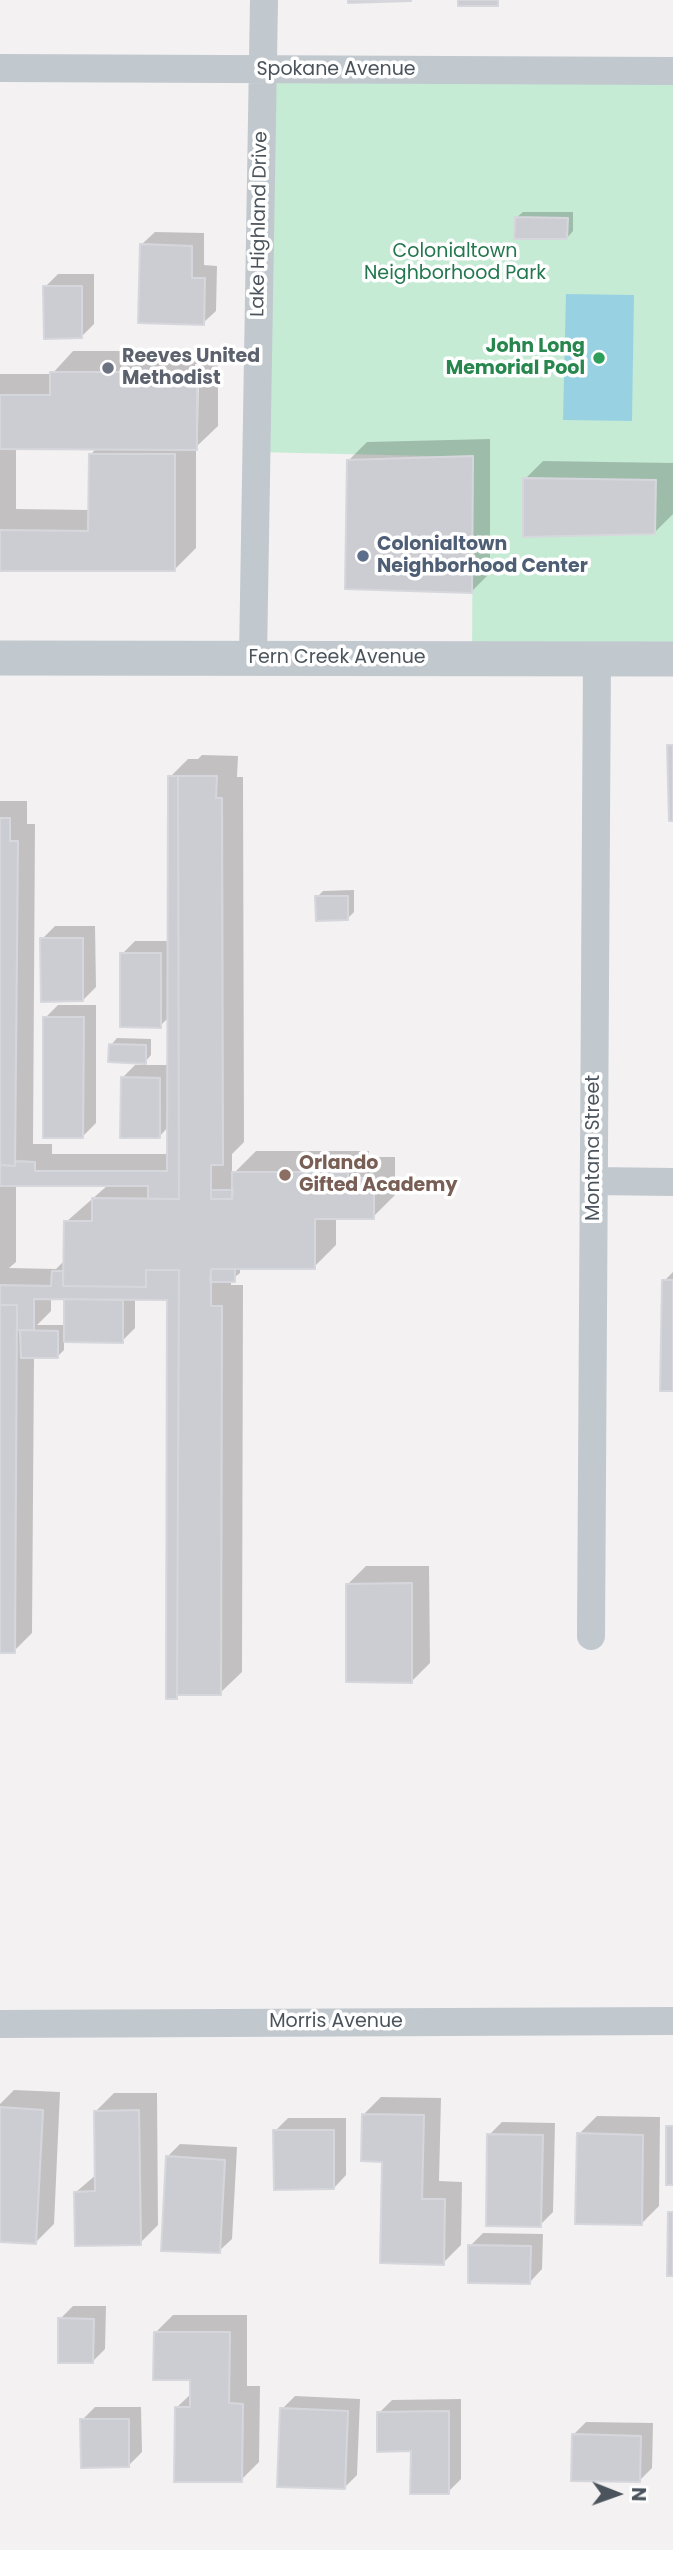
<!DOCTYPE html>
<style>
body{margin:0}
#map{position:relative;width:673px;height:2550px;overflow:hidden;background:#f3f1f1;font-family:Poppins,sans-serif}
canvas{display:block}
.north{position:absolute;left:582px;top:2459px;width:70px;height:70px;-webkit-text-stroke:5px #fff;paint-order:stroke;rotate:91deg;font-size:19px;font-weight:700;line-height:28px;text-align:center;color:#4b545c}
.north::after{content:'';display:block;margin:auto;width:24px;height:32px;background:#4b545c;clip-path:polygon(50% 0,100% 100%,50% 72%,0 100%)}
</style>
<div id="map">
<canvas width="673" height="2550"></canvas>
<div class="north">N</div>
</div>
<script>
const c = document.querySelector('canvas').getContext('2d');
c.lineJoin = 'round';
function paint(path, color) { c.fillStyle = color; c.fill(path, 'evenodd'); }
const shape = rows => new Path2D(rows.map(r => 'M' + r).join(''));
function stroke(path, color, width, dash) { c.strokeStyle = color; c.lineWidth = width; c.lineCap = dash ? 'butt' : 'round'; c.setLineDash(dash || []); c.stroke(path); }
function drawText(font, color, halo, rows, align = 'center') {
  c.font = font + ' Poppins,sans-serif'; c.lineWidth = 7; c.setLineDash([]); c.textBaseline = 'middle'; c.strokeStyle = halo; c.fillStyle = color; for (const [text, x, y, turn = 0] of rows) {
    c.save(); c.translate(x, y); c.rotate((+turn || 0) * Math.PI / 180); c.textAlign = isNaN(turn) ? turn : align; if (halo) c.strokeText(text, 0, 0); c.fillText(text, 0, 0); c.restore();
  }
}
const green = shape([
 [263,70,673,71,673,659,472,659,473,457,256,452]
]);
const water = shape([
 [566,294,634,295,632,421,563,420]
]);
const shadow = shape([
 [523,212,573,212,573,231,567,238,516,218],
 [155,232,204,233,204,265,217,266,216,311,203,323,142,244],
 [58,274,94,274,94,324,81,337,45,287],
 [73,351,218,351,218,426,196,447,196,548,174,570,0,551,0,374,52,374],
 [195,364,199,364,198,429,195,429],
 [16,447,98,447,90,455,90,510,16,509],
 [490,439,490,573,472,591,349,460,367,442],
 [543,461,673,463,673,514,655,532,525,479],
 [202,755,238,756,237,777,243,777,244,1142,232,1154,232,1175,256,1151,369,1151,369,1157,395,1157,395,1195,373,1217,336,1217,336,1245,314,1267,240,1267,240,1273,231,1280,231,1285,243,1285,242,1672,220,1693,180,1693,177,1697,168,1298,135,1298,135,1328,122,1341,64,1341,64,1350,58,1356,34,1356,32,1633,14,1651,0,1651,0,801,27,801,27,824,35,824,33,1144,52,1144,52,1154,168,1154,168,1127,159,1137,122,1078,135,1065,169,1065,169,1017,160,1026,122,954,135,941,169,941,170,777,188,759,198,759],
 [16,1185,108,1185,66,1222,65,1260,56,1269,9,1268,16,1262],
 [51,1297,68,1297,65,1325,37,1325,51,1311],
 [354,890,354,912,347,919,317,897,323,891],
 [55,926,95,926,96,987,83,1000,42,939],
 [58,1005,96,1005,96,1123,83,1136,45,1018],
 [117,1038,151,1039,151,1055,145,1062,111,1045],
 [673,1272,673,1390,664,1281],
 [366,1566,429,1566,430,1663,412,1681,348,1584],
 [14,2090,60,2092,54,2224,36,2242,0,2241,0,2104],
 [114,2093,157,2093,158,2225,140,2243,76,2192,97,2174,96,2111],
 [381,2097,441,2098,439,2181,462,2182,461,2245,443,2263,384,2160,363,2115],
 [597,2116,660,2117,659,2206,641,2224,579,2134],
 [288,2118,346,2118,346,2175,334,2188,275,2131],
 [502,2122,555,2123,553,2212,540,2225,489,2135],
 [180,2144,237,2147,232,2239,219,2251,167,2157],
 [483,2233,543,2234,542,2269,530,2282,470,2246],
 [73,2306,106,2306,105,2349,93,2361,60,2319],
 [173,2315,247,2315,247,2386,260,2386,259,2462,241,2480,176,2408,192,2393,192,2379,155,2333],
 [295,2396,360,2399,357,2475,344,2488,282,2409],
 [461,2399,461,2479,448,2492,379,2413,392,2400],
 [95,2407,141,2407,142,2452,129,2465,82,2420],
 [586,2422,653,2423,652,2468,639,2481,573,2435]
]);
const building = shape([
 [348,0,411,0,411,1,348,3,348,0],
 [458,0,498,0,498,6,458,6,458,0],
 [515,217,568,218,567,239,514,239,515,217],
 [140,244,192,246,192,278,205,278,204,325,138,323,140,244],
 [43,286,82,286,82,338,44,339,43,286],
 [50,372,197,372,197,450,0,449,0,395,50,395,50,372],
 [89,454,175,454,175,571,0,571,0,530,88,531,89,454],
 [473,456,472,593,345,589,347,460,473,456],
 [523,478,656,480,655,534,523,537,523,478],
 [667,745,673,745,673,821,669,821,667,745],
 [168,776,178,776,179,1199,148,1199,148,1186,0,1186,0,1165,15,1166,15,1161,35,1162,35,1171,167,1171,168,776],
 [178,776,217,776,216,798,222,798,223,1165,211,1165,211,1199,232,1199,232,1172,348,1172,348,1178,374,1178,374,1219,315,1219,315,1269,211,1269,211,1306,222,1306,221,1695,177,1695,179,1270,146,1270,146,1287,63,1286,64,1221,92,1221,92,1198,179,1199,178,776],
 [0,818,10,818,10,841,18,841,15,1166,0,1165,0,818],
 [315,896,348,896,348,920,316,921,315,896],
 [40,938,83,938,83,1001,41,1002,40,938],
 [120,953,161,953,161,1028,120,1027,120,953],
 [43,1017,84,1017,83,1138,43,1138,43,1017],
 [109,1044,146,1045,146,1064,108,1062,109,1044],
 [121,1077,160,1078,160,1138,120,1138,121,1077],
 [211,1190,233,1190,232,1199,211,1199,211,1190],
 [211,1269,235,1269,235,1282,210,1282,211,1269],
 [146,1270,179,1270,177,1699,166,1699,167,1300,34,1299,34,1330,17,1330,17,1305,0,1305,0,1285,51,1286,52,1271,63,1271,63,1286,146,1287,146,1270],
 [662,1280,673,1280,673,1391,660,1391,662,1280],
 [64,1299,123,1300,123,1343,64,1342,64,1299],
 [0,1305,17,1305,15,1653,0,1653,0,1305],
 [20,1330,58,1331,58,1358,21,1358,20,1330],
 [412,1583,412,1683,346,1682,346,1584,412,1583],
 [0,2107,43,2110,36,2244,0,2242,0,2107],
 [139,2110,141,2245,75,2246,74,2192,95,2191,94,2111,139,2110],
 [362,2114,424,2115,422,2199,445,2199,444,2265,380,2263,382,2162,361,2161,362,2114],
 [666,2126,673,2126,673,2185,666,2185,666,2126],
 [273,2130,334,2130,334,2189,274,2190,273,2130],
 [577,2133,643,2135,642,2225,575,2224,577,2133],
 [487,2134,543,2135,541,2227,486,2226,487,2134],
 [166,2156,225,2160,220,2253,161,2251,166,2156],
 [668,2212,673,2212,673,2276,667,2276,668,2212],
 [468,2245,531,2246,530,2284,468,2283,468,2245],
 [58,2318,94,2319,93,2363,58,2363,58,2318],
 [154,2332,230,2332,229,2403,243,2404,242,2482,174,2482,175,2407,190,2407,190,2380,153,2380,154,2332],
 [280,2408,348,2411,345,2489,277,2487,280,2408],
 [449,2411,449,2494,410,2494,411,2451,377,2452,377,2412,449,2411],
 [80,2419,129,2419,129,2467,81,2468,80,2419],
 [572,2434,641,2436,640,2482,571,2481,572,2434]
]);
const minor = shape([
 [0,68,673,71],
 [253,657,264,0],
 [594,1181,673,1182],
 [591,1636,597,659],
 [0,2024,673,2021]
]);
const tertiary = shape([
 [0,658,673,659]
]);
const markers = [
 [599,358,7,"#2e9e5b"],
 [108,368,7,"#6b7280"],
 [363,556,7,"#5c6f8a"],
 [285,1175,7,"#8d6e63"]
];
const streetNames = [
 ["Spokane Avenue",336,70],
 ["Lake Highland Drive",260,224,-89],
 ["Fern Creek Avenue",337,658],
 ["Montana Street",594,1148,-90],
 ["Morris Avenue",336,2022]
];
const parkNames = [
 ["Colonialtown",455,252],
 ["Neighborhood Park",455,274]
];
const leisureNames = [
 ["John Long",585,347],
 ["Memorial Pool",585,369]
];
const worshipNames = [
 ["Reeves United",122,357],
 ["Methodist",122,379]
];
const serviceNames = [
 ["Colonialtown",377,545],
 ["Neighborhood Center",377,567]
];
const educationNames = [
 ["Orlando",299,1164],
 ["Gifted Academy",299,1186]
];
paint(green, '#c6ebd5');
paint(water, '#98d2e2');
paint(shadow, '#0003');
paint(building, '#cccdd3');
stroke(building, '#d6d7dc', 2);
stroke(minor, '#c1c8ce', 28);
stroke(tertiary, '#c1c8ce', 35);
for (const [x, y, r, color] of markers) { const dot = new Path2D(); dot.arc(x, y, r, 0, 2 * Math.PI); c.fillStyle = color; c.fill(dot); stroke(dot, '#fff', 2.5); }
drawText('19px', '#4b545c', '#fff', streetNames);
drawText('19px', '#23774e', '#fff', parkNames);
drawText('bold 19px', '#27864d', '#fff', leisureNames, 'right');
drawText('bold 19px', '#5b616d', '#fff', worshipNames, 'left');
drawText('bold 19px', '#4e5e75', '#fff', serviceNames, 'left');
drawText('bold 19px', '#785e54', '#fff', educationNames, 'left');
</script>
